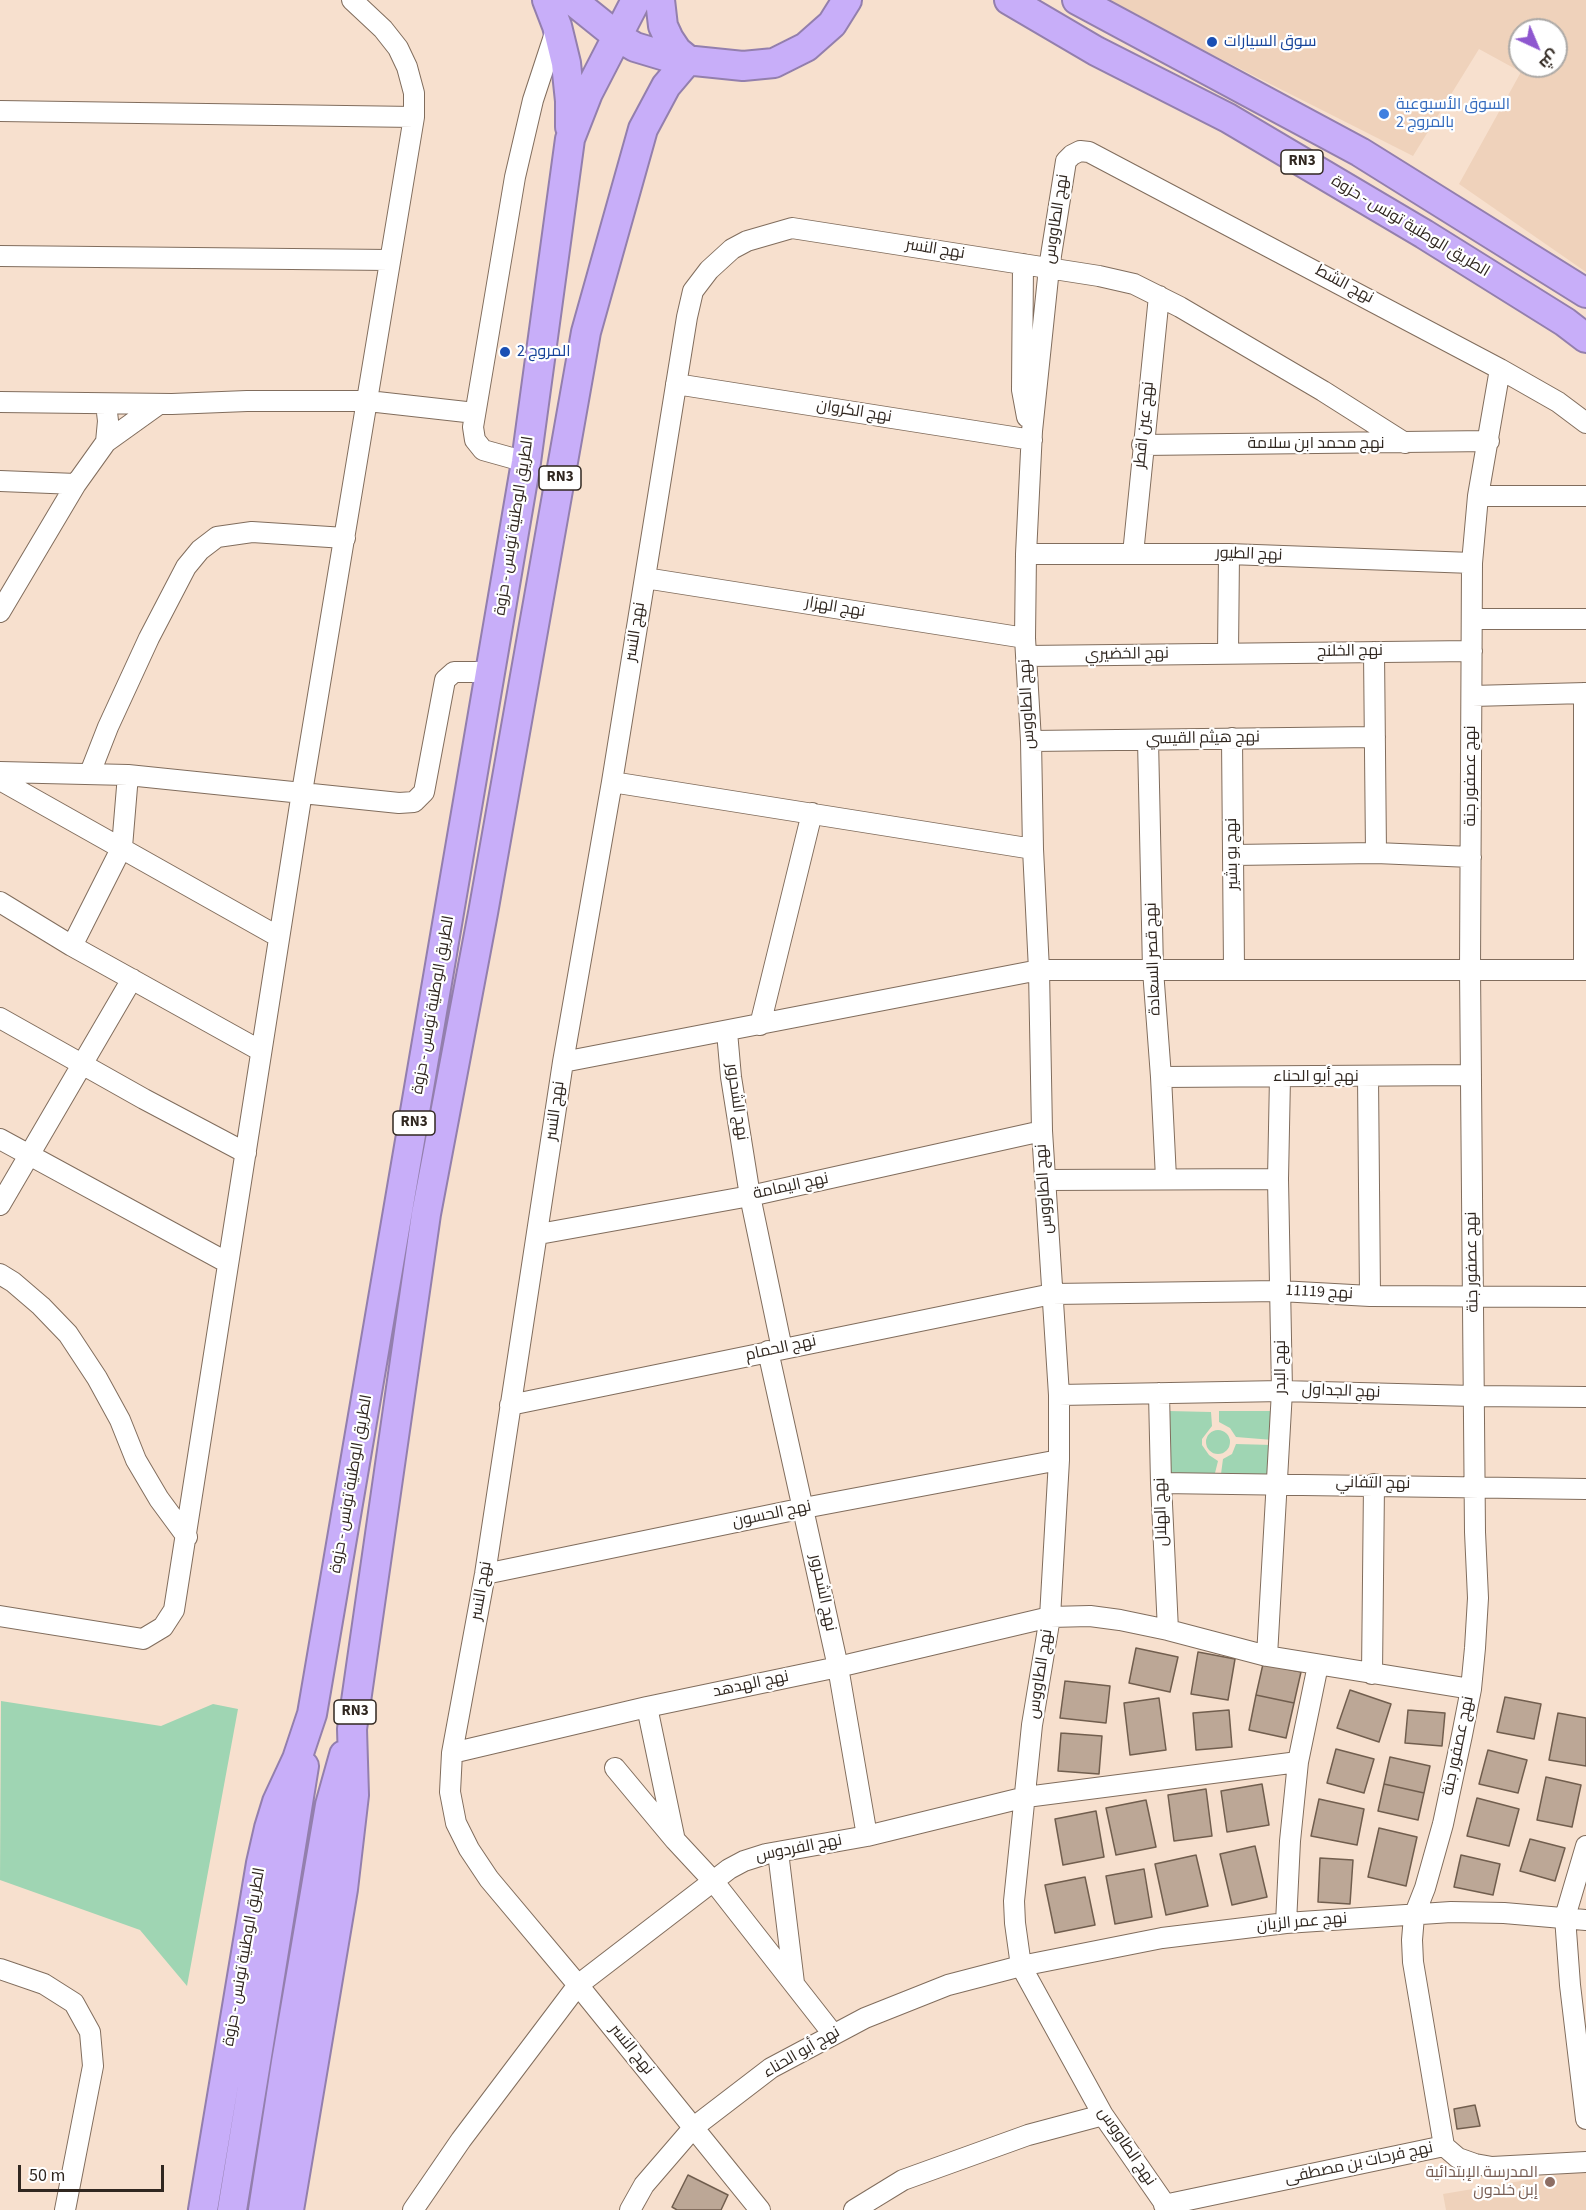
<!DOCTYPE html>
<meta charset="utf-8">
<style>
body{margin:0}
#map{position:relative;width:1586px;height:2210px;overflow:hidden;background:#f7e0ce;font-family:"Source Sans 3",Cairo,sans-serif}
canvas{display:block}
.north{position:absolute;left:1508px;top:18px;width:60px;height:60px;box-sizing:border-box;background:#fff;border:2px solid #aca9a6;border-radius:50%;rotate:136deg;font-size:16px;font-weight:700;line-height:24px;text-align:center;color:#302720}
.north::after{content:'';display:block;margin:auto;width:21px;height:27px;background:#8e57cf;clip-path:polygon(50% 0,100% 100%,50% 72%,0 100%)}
.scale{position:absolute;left:18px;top:2165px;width:146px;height:27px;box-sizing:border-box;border:3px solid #302720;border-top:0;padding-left:8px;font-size:18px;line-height:21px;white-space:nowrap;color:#302720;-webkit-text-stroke:4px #fff;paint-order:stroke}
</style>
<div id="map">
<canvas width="1586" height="2210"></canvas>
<div class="north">ش</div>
<div class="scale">50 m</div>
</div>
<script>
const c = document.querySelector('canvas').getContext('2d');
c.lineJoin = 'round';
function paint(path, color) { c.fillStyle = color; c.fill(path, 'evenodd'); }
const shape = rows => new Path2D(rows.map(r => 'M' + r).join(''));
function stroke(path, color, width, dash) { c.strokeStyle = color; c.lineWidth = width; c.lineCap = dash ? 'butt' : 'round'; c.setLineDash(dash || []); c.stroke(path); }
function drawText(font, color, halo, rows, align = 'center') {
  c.font = font + ' "Source Sans 3",Cairo,sans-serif'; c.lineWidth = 4.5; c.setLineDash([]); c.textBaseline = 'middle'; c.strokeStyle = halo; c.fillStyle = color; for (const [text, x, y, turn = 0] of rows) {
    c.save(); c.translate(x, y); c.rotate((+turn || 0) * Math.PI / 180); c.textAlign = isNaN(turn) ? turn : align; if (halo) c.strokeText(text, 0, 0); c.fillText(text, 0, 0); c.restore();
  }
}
const built = shape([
 [1104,0,1586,0,1586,272,1459,184,1521,72,1479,49,1413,156],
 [1520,30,1556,30,1556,66,1520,66],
 [1586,2170,1586,2210,1446,2210,1443,2194]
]);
const green = shape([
 [1169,1411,1211,1412,1212,1426,1202,1439,1202,1445,1209,1455,1218,1461,1215,1473,1167,1474],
 [1219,1411,1277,1411,1273,1440,1236,1437,1230,1428,1219,1422],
 '1206 1442a12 12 0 1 1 24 0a12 12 0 1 1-24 0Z',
 [1236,1444,1272,1445,1269,1477,1221,1474,1223,1459,1232,1454],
 [1,1701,161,1726,213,1704,238,1709,187,1986,140,1930,0,1880]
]);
const building = shape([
 [1136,1648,1178,1657,1170,1692,1129,1683,1136,1648],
 [1198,1652,1235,1659,1228,1700,1191,1694,1198,1652],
 [1263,1664,1301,1672,1294,1703,1256,1695,1263,1664],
 [1065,1681,1110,1686,1106,1723,1060,1718,1065,1681],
 [1350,1690,1391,1704,1379,1742,1337,1728,1350,1690],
 [1256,1695,1294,1703,1286,1738,1249,1730,1256,1695],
 [1505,1697,1541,1704,1534,1739,1497,1732,1505,1697],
 [1159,1698,1166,1750,1130,1755,1124,1703,1159,1698],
 [1229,1710,1232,1747,1196,1750,1193,1713,1229,1710],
 [1408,1710,1445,1713,1442,1746,1405,1743,1408,1710],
 [1558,1713,1586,1718,1586,1766,1549,1760,1558,1713],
 [1061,1733,1102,1736,1099,1774,1058,1771,1061,1733],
 [1336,1749,1374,1759,1364,1793,1327,1783,1336,1749],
 [1488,1750,1527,1760,1518,1793,1479,1784,1488,1750],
 [1390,1757,1430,1766,1424,1793,1384,1784,1390,1757],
 [1546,1777,1581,1785,1572,1827,1537,1820,1546,1777],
 [1262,1784,1269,1825,1227,1832,1221,1791,1262,1784],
 [1384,1784,1424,1793,1418,1820,1378,1811,1384,1784],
 [1206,1789,1212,1836,1174,1841,1168,1795,1206,1789],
 [1477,1798,1519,1809,1509,1846,1467,1836,1477,1798],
 [1319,1799,1364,1809,1357,1845,1311,1836,1319,1799],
 [1146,1800,1156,1847,1116,1855,1106,1808,1146,1800],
 [1096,1811,1104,1857,1063,1865,1055,1819,1096,1811],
 [1379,1828,1417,1837,1406,1886,1368,1877,1379,1828],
 [1530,1839,1565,1848,1555,1881,1520,1871,1530,1839],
 [1255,1846,1267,1897,1232,1905,1220,1854,1255,1846],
 [1196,1855,1208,1906,1166,1915,1155,1864,1196,1855],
 [1461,1855,1500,1864,1493,1895,1454,1887,1461,1855],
 [1320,1858,1353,1860,1350,1904,1318,1902,1320,1858],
 [1144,1869,1152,1917,1115,1924,1106,1876,1144,1869],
 [1085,1877,1095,1925,1055,1933,1045,1885,1085,1877],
 [1475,2105,1480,2126,1457,2129,1454,2109,1475,2105],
 [688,2175,728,2195,721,2210,677,2210,672,2207,688,2175]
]);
const minor = shape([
 [0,111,414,117],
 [0,256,389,260],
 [1023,264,1022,390,1027,417],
 [676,384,1032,440],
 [0,402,172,404,247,401,368,401,475,413],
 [106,442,159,404],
 [1142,445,1489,441],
 [526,462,483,450,475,440,473,427,515,177,533,100,557,27],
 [0,481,76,484],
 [1478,496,1586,496],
 [1026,554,1229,554,1472,563],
 [1133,554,1159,296],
 [645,578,1025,638],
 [0,612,76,484,106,442,108,421,106,404],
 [1472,619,1586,619],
 [1374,652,1376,853],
 [1228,653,1229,554],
 [1026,656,1472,651],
 [1472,696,1586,693],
 [1232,738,1234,969],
 [1148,740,1153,970,1161,1077,1166,1178],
 [1031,741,1375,737],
 [0,772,128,775,399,803,414,802,424,792,445,680,454,672,491,672],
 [90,773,108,727,149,638,186,567,200,550,217,537,252,532,345,538],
 [0,780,279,937],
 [612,782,1033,849],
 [1233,855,1376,853,1471,857],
 [0,902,72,946,261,1051],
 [72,946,122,847,128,775],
 [1584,970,1584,693],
 [0,1018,144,1099,246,1153],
 [760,1025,812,813],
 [727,1032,731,1077,750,1196,782,1349],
 [563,1062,1039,970,1586,970],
 [1368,1076,1370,1296],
 [1161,1077,1471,1075],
 [0,1139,228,1263],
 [1045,1180,1278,1179],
 [0,1205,132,979],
 [539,1234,750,1196,1042,1131],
 [0,1274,13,1282,41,1306,68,1334,97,1378,120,1420,136,1460,159,1499,187,1537],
 [768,1351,838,1667,867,1836],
 [1159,1393,1161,1483,1168,1630],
 [1059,1395,1282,1391,1474,1396,1586,1397],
 [510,1405,1052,1294,1280,1291,1370,1296,1586,1297],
 [1161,1483,1586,1489],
 [485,1574,804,1508,1059,1460],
 [0,1616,143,1639,163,1627,174,1610,302,792,414,117,414,93,407,67,398,48,383,29,352,0],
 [1267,1656,1282,1391,1278,1179,1280,1077],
 [1372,1674,1374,1484],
 [647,1707,674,1836],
 [452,1753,647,1707,838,1667,1050,1617,1090,1616,1120,1620,1168,1630,1267,1656,1471,1689],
 [615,1768,675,1840,714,1882,833,2034],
 [1586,1846,1565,1917,1570,1985,1586,2119],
 [778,1852,794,1983],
 [1286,1923,1290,1841,1298,1762,1318,1665],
 [0,1969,44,1984,74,2003,90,2032,93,2066,65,2210],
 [1444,2146,1413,1962,1412,1940,1414,1916,1425,1888,1443,1824,1462,1735,1471,1689,1475,1648,1478,1598,1475,1532,1470,969,1472,563,1478,496,1500,369],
 [1164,2205,1444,2146,1458,2158,1475,2164,1492,2167,1586,2162],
 [413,2210,461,2140,578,1985,729,1869,744,1861,766,1854,867,1836,1026,1797,1298,1762],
 [630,2210,644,2185,694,2127,771,2068,865,2018,948,1985,1021,1966,1162,1938,1286,1923,1451,1912,1504,1913,1586,1920],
 [760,2210,578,1985,489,1879,469,1849,456,1823,450,1792,452,1753,485,1574,563,1062,612,782,687,317,693,291,709,270,732,249,747,241,792,228,1099,276,1134,284,1180,307,1323,391,1405,443],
 [854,2210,903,2180,1028,2135,1103,2115],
 [1169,2210,1103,2115,1021,1966,1015,1923,1014,1901,1032,1725,1050,1617,1059,1460,1059,1395,1042,1131,1039,970,1033,849,1031,741,1025,638,1026,554,1032,431,1049,268,1066,161,1072,155,1080,151,1089,152,1500,369,1558,402,1586,423]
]);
const highway = shape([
 [547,0,557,26,566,63,570,101,570,127],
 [572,0,618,37,635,47,675,59,743,66,774,63,806,47,832,24,847,0],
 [660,0,663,26,669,39,677,51,688,60],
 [1009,0,1096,51,1228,118,1424,234,1565,322,1586,338],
 [1077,0,1360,152,1586,293],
 [203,2210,261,1863,269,1828,277,1802,297,1759,312,1714,526,462,570,139,588,93,636,0],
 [232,2210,304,1766],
 [263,2210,286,2062,330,1805,344,1755],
 [289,2210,343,1889,354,1795,352,1729,426,1214,483,913,586,332,643,129,666,86,688,60]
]);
const markers = [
 [1212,42,6,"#1a4fb4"],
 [1384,114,6,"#3f7fe0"],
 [505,352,6,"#1a4fb4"],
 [1550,2182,6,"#8d6e63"]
];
const shields = [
 [1302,162,42],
 [560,478,42],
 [414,1123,42],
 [355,1712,42]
];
const shieldNames = [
 ["RN3",1302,162],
 ["RN3",560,478],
 ["RN3",414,1123],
 ["RN3",355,1712]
];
const transitNames = [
 ["سوق السيارات",1224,42],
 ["المروج 2",517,352]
];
const shopNames = [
 ["السوق الأسبوعية",1396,105],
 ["بالمروج 2",1396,123]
];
const streetNames = [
 ["نهج الطاووس",1057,219,-81],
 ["الطريق الوطنية تونس - حزوة",1410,227,31],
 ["نهج النسر",935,250,9],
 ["نهج الشط",1344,285,28],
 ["نهج الكروان",854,412,9],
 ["نهج عين اقطر",1145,425,-84],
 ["نهج محمد ابن سلامة",1316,444],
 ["الطريق الوطنية تونس - حزوة",515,526,-81],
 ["نهج الطيور",1249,555,2],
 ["نهج الهزار",835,608,9],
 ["نهج النسر",636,632,-81],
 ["نهج الخلنج",1350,652,-1],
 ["نهج الخضيري",1127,655,-1],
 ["نهج الطاووس",1028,704,-93],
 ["نهج هيثم القيسي",1203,739,-1],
 ["نهج عصفور جنة",1471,776,-90],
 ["نهج بو بشير",1233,854,-91],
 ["نهج قصر السعادة",1154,959,-92],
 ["الطريق الوطنية تونس - حزوة",434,1005,-80],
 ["نهج أبو الحناء",1316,1077],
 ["نهج الشحرور",736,1102,82],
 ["نهج النسر",556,1111,-82],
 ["نهج اليمامة",791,1187,-12],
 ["نهج الطاووس",1045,1189,-94],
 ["نهج عصفور جنة",1473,1262,-91],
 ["نهج 11119",1319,1293,3],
 ["نهج الحمام",781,1349,-12],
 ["نهج البدر",1281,1367,-90],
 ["نهج الجداول",1341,1392,2],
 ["الطريق الوطنية تونس - حزوة",352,1484,-80],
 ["نهج التفاني",1373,1484,1],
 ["نهج الهلال",1162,1512,-92],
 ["نهج الحسون",772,1515,-12],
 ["نهج النسر",482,1591,-80],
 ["نهج الشحرور",822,1593,78],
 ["نهج الطاووس",1041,1674,-81],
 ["نهج الهدهد",751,1685,-12],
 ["نهج عصفور جنة",1459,1746,-78],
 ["نهج الفردوس",799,1849,-11],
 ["نهج عمر الزيان",1302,1923,-5],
 ["الطريق الوطنية تونس - حزوة",245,1957,-80],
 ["نهج النسر",631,2050,51],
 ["نهج أبو الحناء",802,2053,-30],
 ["نهج الطاووس",1126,2147,56],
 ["نهج فرحات بن مصطفى",1359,2164,-12]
];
const educationNames = [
 ["المدرسة الإبتدائية",1538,2173],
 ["إبن خلدون",1538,2191]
];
paint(built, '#efd2bb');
paint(green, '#9fd5b3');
paint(building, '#bca796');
stroke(building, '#715e4e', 1.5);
stroke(minor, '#816d5d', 22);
stroke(highway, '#937fad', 32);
stroke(minor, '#fff', 20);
stroke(highway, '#c8aef9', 28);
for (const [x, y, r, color] of markers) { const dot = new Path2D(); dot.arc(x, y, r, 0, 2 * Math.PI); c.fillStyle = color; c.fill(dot); stroke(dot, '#fff', 2); }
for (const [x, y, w] of shields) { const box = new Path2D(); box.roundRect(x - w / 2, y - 12, w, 24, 4.5); c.fillStyle = '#fff'; c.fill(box); stroke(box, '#302720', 1.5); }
drawText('bold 15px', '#302720', null, shieldNames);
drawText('16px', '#164399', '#fff', transitNames, 'left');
drawText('16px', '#366cbe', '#fff', shopNames, 'left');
drawText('16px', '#302720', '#fff', streetNames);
drawText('16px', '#785e54', '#fff', educationNames, 'right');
</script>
